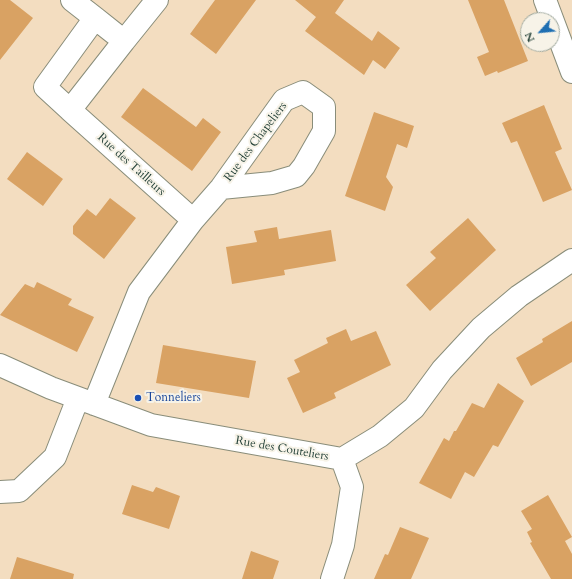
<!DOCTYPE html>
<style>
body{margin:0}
#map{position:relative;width:572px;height:579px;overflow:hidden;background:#f3ddc0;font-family:Cardo,serif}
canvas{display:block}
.north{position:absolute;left:520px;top:12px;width:40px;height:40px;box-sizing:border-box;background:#f7f3e8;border:1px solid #a1aaa0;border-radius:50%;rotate:243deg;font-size:11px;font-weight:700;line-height:16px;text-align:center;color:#1f3d34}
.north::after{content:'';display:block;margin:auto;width:14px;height:18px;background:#1f6fb2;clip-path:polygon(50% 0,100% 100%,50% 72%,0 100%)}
</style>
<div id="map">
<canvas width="572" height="579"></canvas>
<div class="north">N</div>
</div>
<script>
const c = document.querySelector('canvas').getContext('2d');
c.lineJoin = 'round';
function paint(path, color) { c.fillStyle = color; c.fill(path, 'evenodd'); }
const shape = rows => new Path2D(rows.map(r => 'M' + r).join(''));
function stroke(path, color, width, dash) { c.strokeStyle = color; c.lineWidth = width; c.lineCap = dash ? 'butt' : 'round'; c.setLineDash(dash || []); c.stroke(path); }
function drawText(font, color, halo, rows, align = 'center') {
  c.font = font + ' Cardo,serif'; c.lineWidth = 4; c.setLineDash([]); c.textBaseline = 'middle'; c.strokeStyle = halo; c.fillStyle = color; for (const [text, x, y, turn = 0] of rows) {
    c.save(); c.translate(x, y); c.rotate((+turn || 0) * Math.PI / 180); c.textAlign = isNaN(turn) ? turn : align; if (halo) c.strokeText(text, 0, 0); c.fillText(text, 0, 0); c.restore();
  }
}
const building = shape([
 [0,0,10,0,33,18,0,60],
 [215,0,256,0,216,54,190,34],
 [295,0,344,0,335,13,372,41,378,31,400,48,385,69,373,60,364,75,305,31,316,17],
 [468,0,504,0,528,61,498,73,497,71,485,76,477,57,489,52],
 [143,88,196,127,203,118,221,132,192,171,121,117],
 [544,105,562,149,555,152,572,190,543,202,517,141,511,143,502,123],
 [374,112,414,126,407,148,397,144,386,177,393,187,385,211,345,196],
 [27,152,63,179,43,206,7,179],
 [110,198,136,218,104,259,73,234,73,226,87,209,96,216],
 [468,218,496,250,430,311,406,285,436,258,430,252],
 [277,227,279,239,331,230,336,261,284,270,285,275,232,284,226,247,257,242,254,231],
 [37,282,72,299,68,305,94,317,77,352,0,315,25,284,34,288],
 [572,321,572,362,531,386,516,358,543,342,542,339],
 [346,329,351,341,376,331,391,365,334,393,336,398,303,413,287,378,300,372,294,360,328,343,326,338],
 [163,345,256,361,249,398,156,383],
 [498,383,524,401,498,447,493,445,474,477,465,472,451,499,419,483,444,438,449,441,454,431,456,431,472,403,484,408],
 [132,485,153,492,156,487,180,496,169,529,122,514],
 [548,495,572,537,565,541,572,554,572,579,551,579,530,543,532,542,527,532,532,529,521,511],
 [400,527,429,538,411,579,374,579,385,554,388,555],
 [251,551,279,561,273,579,242,579],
 [17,557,74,574,73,579,10,579]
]);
const minor = shape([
 [72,0,95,18,124,41,70,110,45,87,95,18],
 [545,0,572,72],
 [124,41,157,0],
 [70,110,193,220],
 [0,365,51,388,151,425,342,459,380,436,414,408,442,370,481,328,519,296,572,260],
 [94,404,139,292,193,220,221,188,284,100,303,92,324,107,324,131,304,166,296,176,272,183,221,188],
 [0,492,19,491,55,457,78,398],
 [332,579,343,545,352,487,342,459]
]);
const markers = [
 [138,398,4,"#1a4fb4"]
];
const streetNames = [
 ["Rue des Chapeliers",256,142,-53],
 ["Rue des Tailleurs",131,165,42],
 ["Rue des Couteliers",282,449,10]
];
const transitNames = [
 ["Tonneliers",146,398]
];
paint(building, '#d9a263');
stroke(minor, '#898d7a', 24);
stroke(minor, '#fff', 22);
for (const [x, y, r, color] of markers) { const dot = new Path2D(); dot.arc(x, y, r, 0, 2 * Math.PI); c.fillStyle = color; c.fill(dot); stroke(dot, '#f7f3e8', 1.5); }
drawText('12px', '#1f3d34', '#f7f3e8', streetNames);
drawText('12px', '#164399', '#f7f3e8', transitNames, 'left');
</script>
